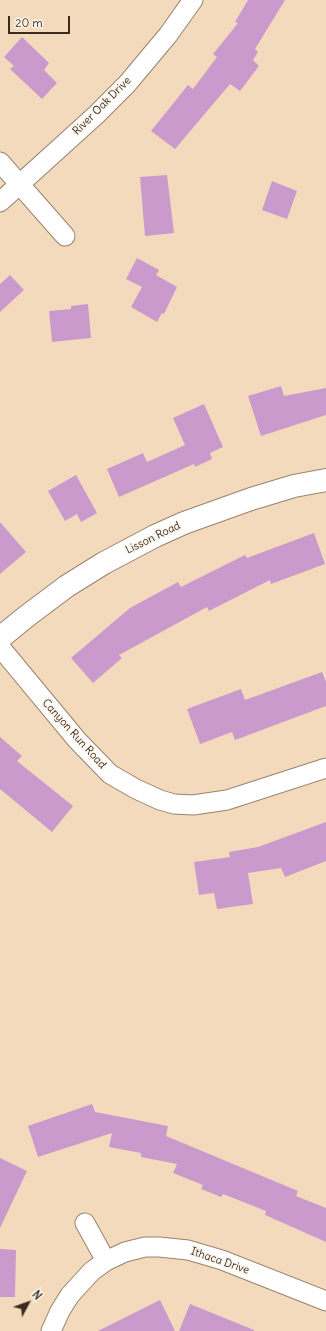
<!DOCTYPE html>
<style>
body{margin:0}
#map{position:relative;width:326px;height:1331px;overflow:hidden;background:#f4dabc;font-family:Delius,sans-serif}
canvas{display:block}
.north{position:absolute;left:8px;top:1283px;width:40px;height:40px;-webkit-text-stroke:3px #fbf7ec;paint-order:stroke;rotate:49deg;font-size:11px;font-weight:700;line-height:16px;text-align:center;color:#3b2a1e}
.north::after{content:'';display:block;margin:auto;width:14px;height:18px;background:#3b2a1e;clip-path:polygon(50% 0,100% 100%,50% 72%,0 100%)}
.scale{position:absolute;left:8px;top:16px;width:62px;height:18px;box-sizing:border-box;border:2px solid #3b2a1e;border-top:0;padding-left:5px;font-size:12px;line-height:14px;white-space:nowrap;color:#3b2a1e;-webkit-text-stroke:3px #fbf7ec;paint-order:stroke}
</style>
<div id="map">
<canvas width="326" height="1331"></canvas>
<div class="north">N</div>
<div class="scale">20 m</div>
</div>
<script>
const c = document.querySelector('canvas').getContext('2d');
c.lineJoin = 'round';
function paint(path, color) { c.fillStyle = color; c.fill(path, 'evenodd'); }
const shape = rows => new Path2D(rows.map(r => 'M' + r).join(''));
function stroke(path, color, width, dash) { c.strokeStyle = color; c.lineWidth = width; c.lineCap = dash ? 'butt' : 'round'; c.setLineDash(dash || []); c.stroke(path); }
function drawText(font, color, halo, rows, align = 'center') {
  c.font = font + ' Delius,sans-serif'; c.lineWidth = 3; c.setLineDash([]); c.textBaseline = 'middle'; c.strokeStyle = halo; c.fillStyle = color; for (const [text, x, y, turn = 0] of rows) {
    c.save(); c.translate(x, y); c.rotate((+turn || 0) * Math.PI / 180); c.textAlign = isNaN(turn) ? turn : align; if (halo) c.strokeText(text, 0, 0); c.fillText(text, 0, 0); c.restore();
  }
}
const building = shape([
 [248,0,285,0,255,49,258,52,253,60,259,66,240,91,230,84,175,149,151,131,188,85,193,89,217,57,213,54,238,23,235,22],
 [22,37,49,63,44,70,57,83,42,99,10,69,14,66,4,57],
 [167,175,174,233,145,236,140,177],
 [272,181,297,191,287,219,262,210],
 [137,258,159,270,156,275,177,287,164,314,162,313,157,322,131,307,142,287,126,279],
 [10,275,24,290,0,312,0,284],
 [88,304,91,338,52,342,49,311,71,309,71,306],
 [281,386,284,396,326,388,326,415,261,436,248,396],
 [204,404,223,447,210,453,212,459,195,467,194,464,119,497,107,469,143,453,147,462,185,445,173,418],
 [76,475,97,513,81,522,77,514,65,521,48,491],
 [0,522,26,552,0,574],
 [314,533,325,564,271,584,270,580,209,611,207,607,119,655,122,658,93,683,71,658,130,608,178,582,181,587,245,555,247,558],
 [322,672,326,682,326,706,235,740,232,732,200,744,187,709,241,689,245,700],
 [0,737,22,756,17,761,73,806,52,832,0,789],
 [326,822,326,861,285,877,281,868,248,873,253,904,217,909,214,893,199,895,194,862,230,857,229,852,258,847],
 [92,1104,95,1112,168,1126,166,1136,298,1191,296,1196,326,1208,326,1242,265,1215,266,1211,223,1194,221,1197,201,1189,203,1185,173,1173,177,1164,141,1157,141,1153,109,1147,112,1133,38,1157,28,1126],
 [0,1158,27,1171,0,1228],
 [0,1249,16,1250,15,1297,0,1297],
 [160,1300,175,1331,98,1331],
 [190,1304,254,1330,254,1331,179,1331]
]);
const street = shape([
 [0,162,65,236],
 [0,202,96,115,127,84,168,35,193,0],
 [0,647,77,740,110,774,136,789,160,800,174,804,193,805,227,800,326,768],
 [85,1223,106,1261],
 [51,1331,60,1311,70,1295,92,1271,106,1261,125,1252,145,1247,159,1247,188,1250,222,1260,326,1301]
]);
const secondary = shape([
 [0,638,27,616,67,586,104,563,155,536,184,523,251,499,294,486,326,480]
]);
const streetNames = [
 ["River Oak Drive",102,106,-45],
 ["Lisson Road",153,538,-26],
 ["Canyon Run Road",74,734,48],
 ["Ithaca Drive",220,1261,19]
];
paint(building, '#cb9acd');
stroke(street, '#98826d', 21);
stroke(secondary, '#98826d', 24);
stroke(street, '#fff', 19);
stroke(secondary, '#fff', 22);
drawText('11px', '#3b2a1e', '#fbf7ec', streetNames);
</script>
